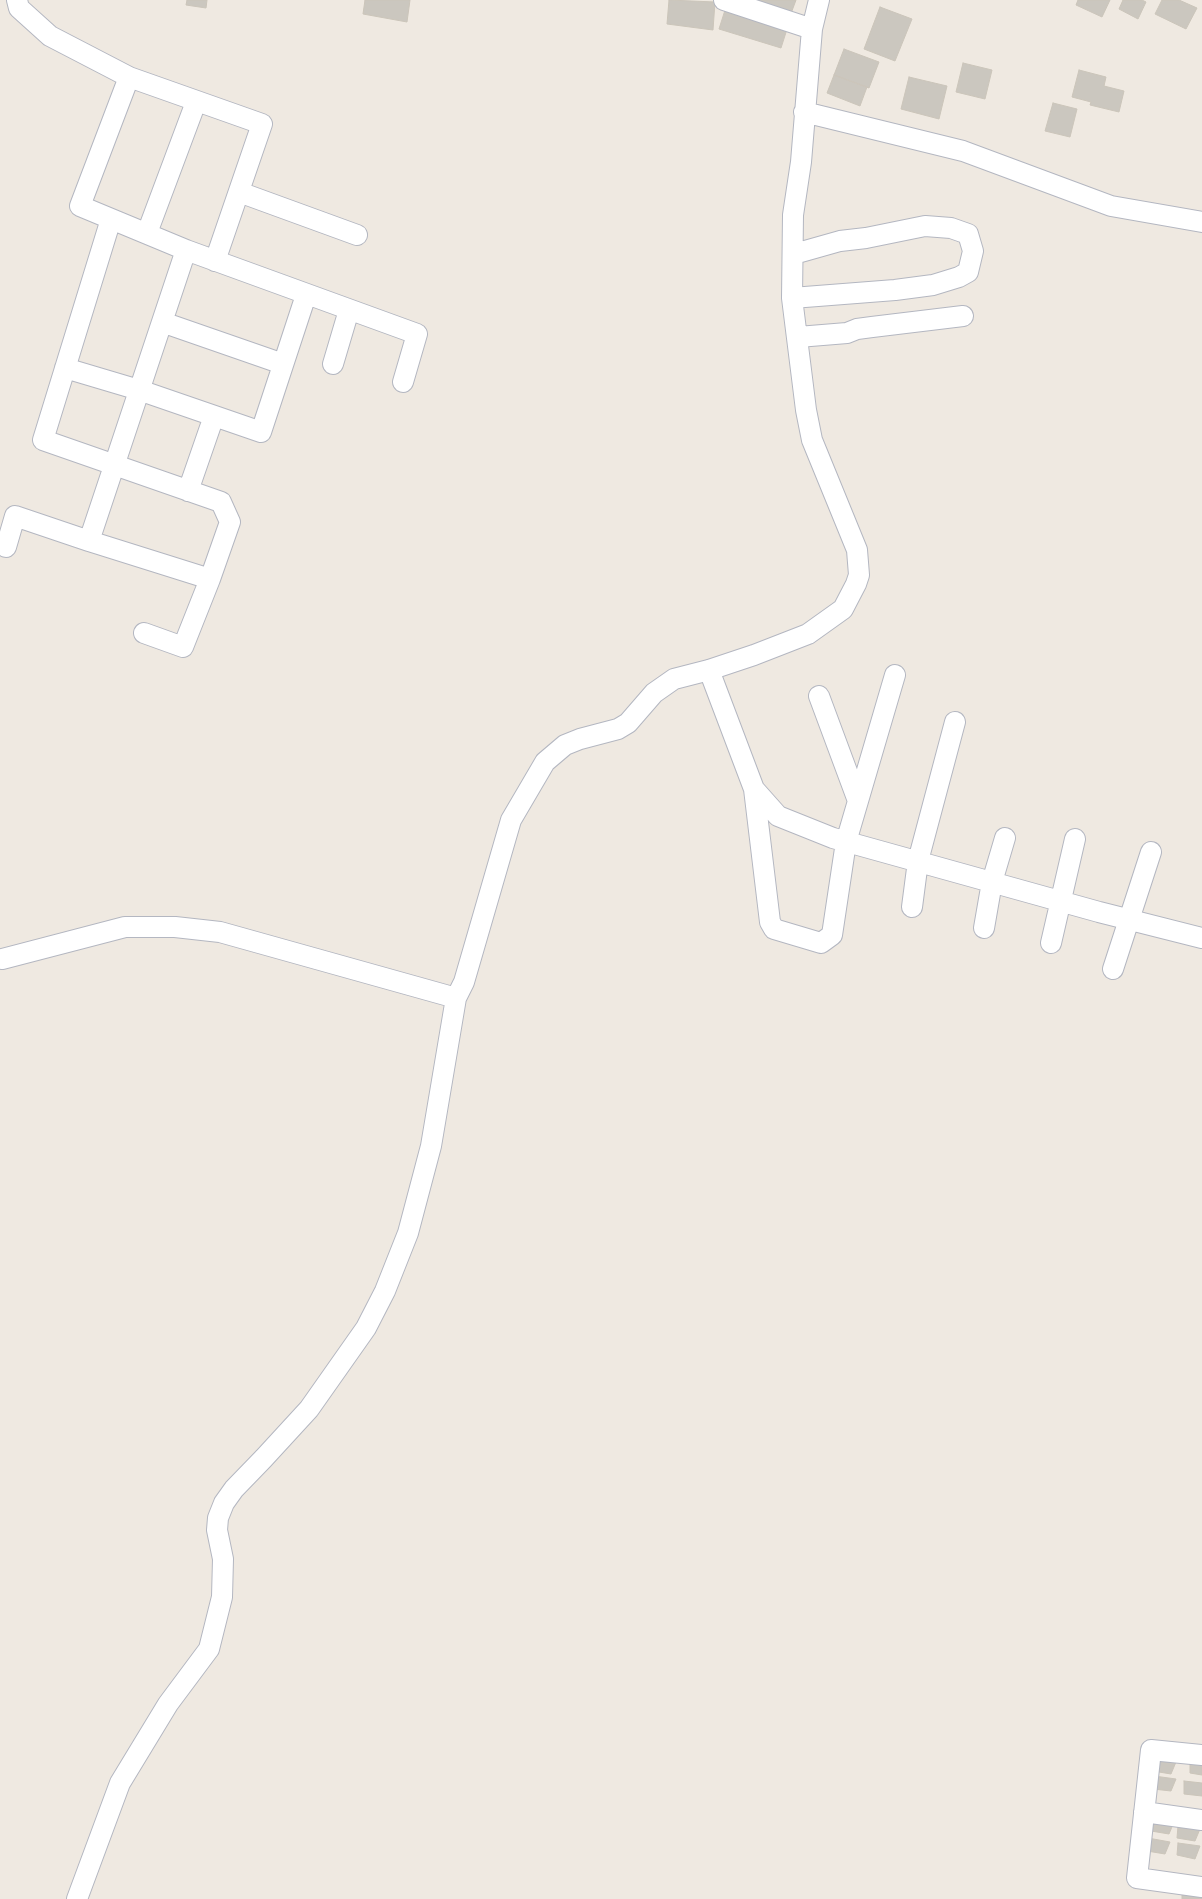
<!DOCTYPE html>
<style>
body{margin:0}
canvas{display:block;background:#efe9e1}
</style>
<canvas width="1202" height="1899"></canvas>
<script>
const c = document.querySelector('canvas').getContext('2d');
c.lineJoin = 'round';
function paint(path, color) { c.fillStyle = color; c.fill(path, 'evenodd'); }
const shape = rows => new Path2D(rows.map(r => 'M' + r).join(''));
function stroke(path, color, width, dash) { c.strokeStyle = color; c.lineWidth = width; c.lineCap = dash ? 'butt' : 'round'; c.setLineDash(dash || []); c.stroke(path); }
const building = shape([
 [187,0,207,0,206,8,186,5,187,0],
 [365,0,410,0,407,22,363,14,365,0],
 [669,0,715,2,713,30,667,24,669,0],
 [741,0,796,0,789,19,741,0],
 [1078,0,1110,0,1102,17,1076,5,1078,0],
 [1123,0,1142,0,1146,2,1138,19,1119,9,1123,0],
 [1162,0,1179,0,1197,8,1186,29,1155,14,1162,0],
 [726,7,788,26,781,48,719,29,726,7],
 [880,7,912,19,895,61,864,49,880,7],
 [844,49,879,62,869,88,834,75,844,49],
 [963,63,992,70,985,99,956,92,963,63],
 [1079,70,1106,77,1104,86,1124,91,1119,112,1090,105,1091,102,1072,97,1079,70],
 [834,75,867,87,860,106,827,93,834,75],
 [909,77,947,86,939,119,901,109,909,77],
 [1053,103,1077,109,1070,137,1045,131,1053,103],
 [1154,1758,1176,1762,1171,1774,1153,1771,1154,1758],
 [1190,1761,1202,1762,1202,1775,1190,1773,1190,1761],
 [1154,1776,1176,1779,1171,1791,1153,1789,1154,1776],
 [1184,1781,1202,1783,1202,1796,1184,1794,1184,1781],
 [1152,1818,1174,1822,1169,1834,1151,1831,1152,1818],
 [1178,1826,1200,1829,1195,1841,1177,1838,1178,1826],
 [1148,1838,1170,1842,1165,1854,1147,1851,1148,1838],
 [1178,1843,1200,1846,1195,1859,1177,1855,1178,1843],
 [1182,1890,1202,1893,1202,1899,1182,1899,1182,1890]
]);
const minor = shape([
 [724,0,812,29],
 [129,77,262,124,215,261],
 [804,112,963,151,1111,206,1202,222],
 [239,192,357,235],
 [111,219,43,440,221,502,230,522,210,579,183,647,144,633],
 [147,233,196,102],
 [186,250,417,334,403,382],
 [792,298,895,290,933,285,959,277,968,272,973,251,968,234,951,228,925,226,866,238,840,241,794,254],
 [162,322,283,364],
 [798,337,847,333,857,329,872,327,963,316],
 [333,364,349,310],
 [65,368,139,390,261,432,306,295],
 [188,491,214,416],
 [89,541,210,579],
 [6,547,15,516,89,541,186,250,80,206,129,77,50,36,19,8,17,0],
 [709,670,754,789,778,816,833,838,1099,912,1202,938],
 [819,696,858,801],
 [754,789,770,922,774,929,821,943,832,935,846,842,895,675],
 [912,907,918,861,955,722],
 [984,928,992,882,1005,838],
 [1051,943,1075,839],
 [2,959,125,927,175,927,220,932,456,998],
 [1113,969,1151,852],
 [1202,1755,1151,1750,1137,1878,1202,1887],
 [1144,1812,1202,1820],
 [77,1899,120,1783,168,1704,209,1649,222,1597,223,1559,217,1530,218,1518,224,1503,234,1489,264,1458,309,1409,366,1328,385,1291,408,1233,431,1146,456,998,464,982,511,820,545,762,565,745,580,739,618,729,628,723,654,693,674,679,709,670,754,655,808,634,843,609,856,584,859,575,857,550,812,440,806,410,792,298,793,215,801,162,812,29,819,0]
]);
paint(building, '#cbc7bf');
stroke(building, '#cbc5ba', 1);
stroke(minor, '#b4b7c1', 22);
stroke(minor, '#fff', 20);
</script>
